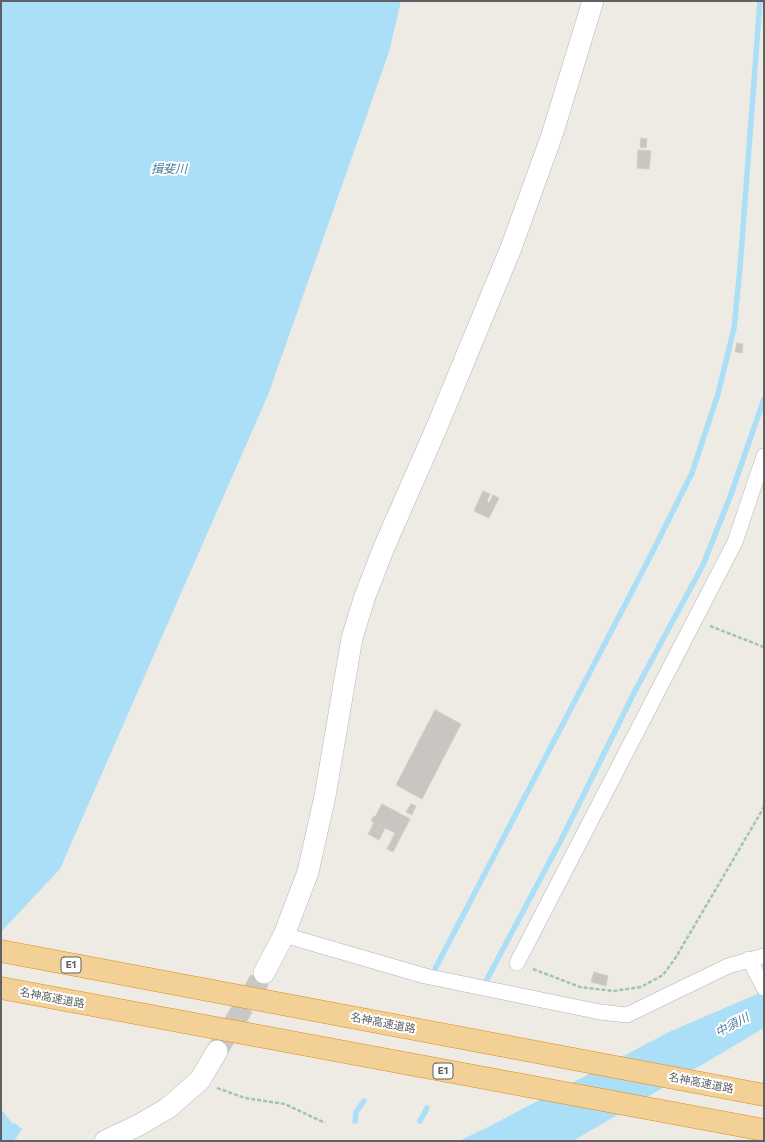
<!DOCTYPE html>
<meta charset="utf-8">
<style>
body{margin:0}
#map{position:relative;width:765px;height:1142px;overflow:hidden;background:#eeebe5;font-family:Commissioner,sans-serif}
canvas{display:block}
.frame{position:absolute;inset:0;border:2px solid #5d6164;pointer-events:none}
</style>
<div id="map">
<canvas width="765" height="1142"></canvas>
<div class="frame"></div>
</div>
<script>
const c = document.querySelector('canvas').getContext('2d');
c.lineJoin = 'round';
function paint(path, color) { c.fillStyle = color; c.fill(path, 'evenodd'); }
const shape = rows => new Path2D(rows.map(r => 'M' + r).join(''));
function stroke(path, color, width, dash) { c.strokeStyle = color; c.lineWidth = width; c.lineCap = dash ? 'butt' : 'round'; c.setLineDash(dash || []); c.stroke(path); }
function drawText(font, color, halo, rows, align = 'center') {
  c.font = font + ' Commissioner,"Noto Sans JP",sans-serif'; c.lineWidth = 4; c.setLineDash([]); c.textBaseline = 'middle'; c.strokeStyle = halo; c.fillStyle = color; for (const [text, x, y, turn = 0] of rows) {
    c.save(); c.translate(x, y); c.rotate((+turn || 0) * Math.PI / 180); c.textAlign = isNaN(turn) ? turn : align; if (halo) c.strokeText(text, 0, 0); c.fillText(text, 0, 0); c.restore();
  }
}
const water = shape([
 [1,1,401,1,389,52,268,395,60,869,1,932],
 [764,991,764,1028,573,1141,459,1141,490,1126,669,1032],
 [1,1109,13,1124,15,1123,22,1129,14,1141,1,1141]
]);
const stream = shape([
 [435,969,651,555,692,473,718,394,734,328,740,268,760,1],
 [486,981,561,840,636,689,703,565,730,497,764,399],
 [355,1121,356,1112,364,1101],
 [420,1121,427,1108]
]);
const building = shape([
 [641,138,647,139,646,148,640,147,641,138],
 [638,150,651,151,649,169,637,168,638,150],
 [737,343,743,344,742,353,735,352,737,343],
 [483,491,490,494,487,501,489,503,493,495,499,498,489,518,474,511,483,491],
 [435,710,461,724,422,799,396,785,435,710],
 [382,804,410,819,393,852,387,849,395,833,371,821,374,816,375,817,382,804],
 [411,804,416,806,412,815,406,812,411,804],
 [374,822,385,828,382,834,371,829,374,822],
 [371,829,382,834,379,840,368,834,371,829],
 [594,972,608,976,606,986,591,982,594,972]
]);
const secondaryTunnel = shape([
 [217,1051,264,973]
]);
const path = shape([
 [710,626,764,647],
 [533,969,580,987,613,991,641,987,663,975,676,957,764,807],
 [217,1088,245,1098,285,1104,325,1123]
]);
const street = shape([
 [284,935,425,976,600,1012,627,1015,728,966,764,956],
 [749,959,764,988],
 [517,963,735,542,764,456]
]);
const secondary = shape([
 [264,973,284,935,308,872,325,796,352,638,365,596,385,545,436,429,511,248,552,135,593,1],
 [105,1141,139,1125,168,1108,200,1080,217,1051]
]);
const highway = shape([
 [1,951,764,1095],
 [1,988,764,1130]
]);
const shields = [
 [71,965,20],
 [443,1071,20]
];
const shieldNames = [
 ["E1",71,965],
 ["E1",443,1071]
];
const streetNames = [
 ["名神高速道路",52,998,11],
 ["名神高速道路",383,1023,11],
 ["名神高速道路",701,1083,11]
];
const waterNames = [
 ["揖斐川",169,169],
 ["中須川",732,1025,-28]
];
paint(water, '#abdff7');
stroke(stream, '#abdff7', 5.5);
paint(building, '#c9c6c2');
stroke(building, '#d2ccc4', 1);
stroke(secondaryTunnel, '#cac8c5', 21, [21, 10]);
stroke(street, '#b0b3b6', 16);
stroke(secondary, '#b1b5b8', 22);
stroke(highway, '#de8814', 23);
stroke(path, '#9fc6a5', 2.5, [4, 2]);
stroke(street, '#fff', 15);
stroke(secondary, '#fff', 21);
stroke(highway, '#f3d196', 22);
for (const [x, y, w] of shields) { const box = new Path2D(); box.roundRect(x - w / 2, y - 8, w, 16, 3); c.fillStyle = '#fff'; c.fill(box); stroke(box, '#5d6164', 1); }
drawText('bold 10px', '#5d6164', null, shieldNames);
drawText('11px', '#5d6164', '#fff', streetNames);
drawText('italic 12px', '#477ca0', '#fff', waterNames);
</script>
